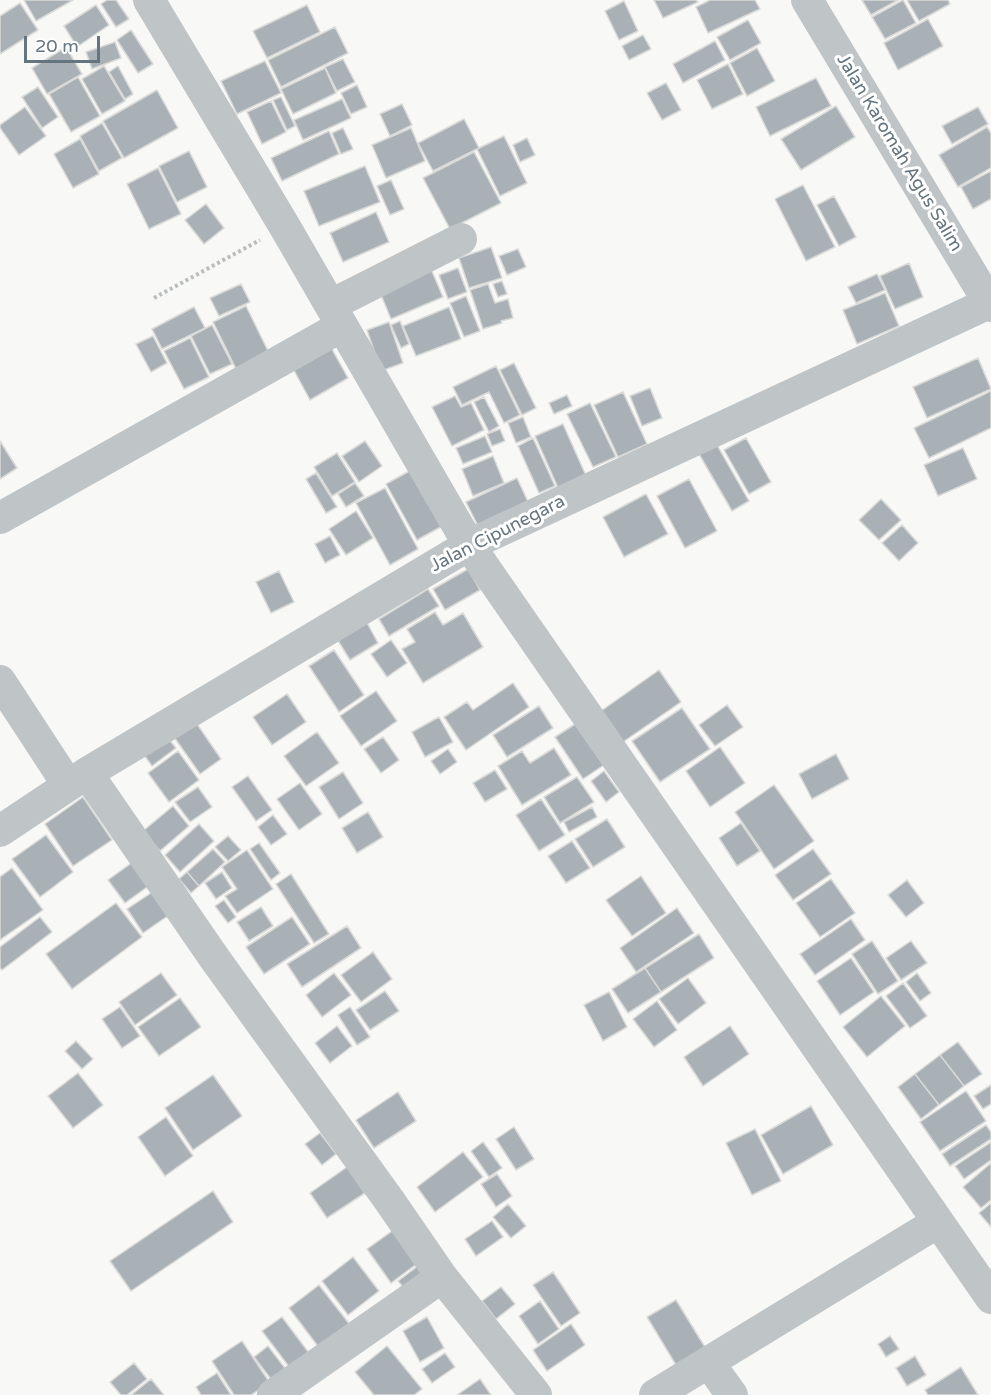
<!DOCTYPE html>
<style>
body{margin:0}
#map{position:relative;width:991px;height:1395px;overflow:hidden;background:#f8f8f6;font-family:"Varela Round",sans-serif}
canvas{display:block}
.scale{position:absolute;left:24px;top:36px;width:76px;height:27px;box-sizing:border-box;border:3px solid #65757f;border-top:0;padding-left:8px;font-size:18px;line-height:21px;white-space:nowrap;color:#65757f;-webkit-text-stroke:4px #fff;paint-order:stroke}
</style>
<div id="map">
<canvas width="991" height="1395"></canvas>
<div class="scale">20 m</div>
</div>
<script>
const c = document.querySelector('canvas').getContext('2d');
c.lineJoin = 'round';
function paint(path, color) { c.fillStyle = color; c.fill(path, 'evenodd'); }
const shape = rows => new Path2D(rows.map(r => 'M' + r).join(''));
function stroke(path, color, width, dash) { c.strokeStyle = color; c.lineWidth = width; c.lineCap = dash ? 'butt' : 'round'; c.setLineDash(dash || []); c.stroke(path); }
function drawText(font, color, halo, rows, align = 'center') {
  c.font = font + ' "Varela Round",sans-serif'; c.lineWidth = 6; c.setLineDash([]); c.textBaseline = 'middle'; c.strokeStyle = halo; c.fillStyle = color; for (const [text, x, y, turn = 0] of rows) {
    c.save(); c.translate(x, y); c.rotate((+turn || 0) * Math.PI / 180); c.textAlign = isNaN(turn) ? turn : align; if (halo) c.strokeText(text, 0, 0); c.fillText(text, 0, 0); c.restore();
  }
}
const building = shape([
 [24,0,73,0,36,21,24,0],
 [107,0,116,0,129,19,116,27,101,4,107,0],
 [654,0,696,0,698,2,663,18,654,0],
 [710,0,755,0,760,9,708,33,696,7,710,0],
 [862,0,898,0,871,15,862,0],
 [903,0,916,23,885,39,872,17,903,0],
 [907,0,948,0,950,4,919,21,907,0],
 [624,1,638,31,619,40,605,11,624,1],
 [20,3,38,30,0,54,0,16,20,3],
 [96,5,109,25,77,47,64,26,96,5],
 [307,5,320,32,267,58,253,31,307,5],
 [928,19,943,46,898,70,884,43,928,19],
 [748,20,761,43,730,60,717,37,748,20],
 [335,27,348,53,281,87,268,60,335,27],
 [131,30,153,64,138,73,117,40,131,30],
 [643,35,651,49,629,60,622,46,643,35],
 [715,41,725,60,683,83,673,64,715,41],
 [115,42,121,58,92,69,86,52,115,42],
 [66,47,82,74,47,94,32,68,66,47],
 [757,48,775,81,747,96,730,63,757,48],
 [343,59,355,82,337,91,325,67,343,59],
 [265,61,281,93,237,114,221,81,265,61],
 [728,64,743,94,712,109,697,80,728,64],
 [104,66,125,101,102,114,82,79,104,66],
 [118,66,133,94,125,99,109,72,118,66],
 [325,68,336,93,293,114,281,89,325,68],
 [78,77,100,116,71,132,49,94,78,77],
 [816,78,831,106,770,136,756,107,816,78],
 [666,83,681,110,662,120,647,93,666,83],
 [357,85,367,107,351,114,341,93,357,85],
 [38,87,58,117,42,128,22,97,38,87],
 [157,90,178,128,124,158,103,121,157,90],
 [281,97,295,126,287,130,273,100,281,97],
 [342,99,351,118,303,140,294,120,342,99],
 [271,101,286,132,262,144,247,112,271,101],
 [402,104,412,125,390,136,380,114,402,104],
 [836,106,855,137,801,170,781,139,836,106],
 [25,107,46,136,19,155,0,128,0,125,25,107],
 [978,107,988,124,952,144,942,126,978,107],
 [464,119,479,148,433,171,418,143,464,119],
 [102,123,122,158,99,171,80,136,102,123],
 [987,127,991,133,991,168,958,187,939,155,987,127],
 [343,128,353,149,341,154,332,133,343,128],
 [411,128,425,161,386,178,372,145,411,128],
 [329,131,339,154,282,181,271,158,329,131],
 [504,136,527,183,500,196,477,149,504,136],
 [527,138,535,155,520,162,513,145,527,138],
 [80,139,99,174,73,188,54,154,80,139],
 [189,151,207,187,177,202,159,166,189,151],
 [474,152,501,203,450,229,423,178,474,152],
 [365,166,380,202,319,226,304,191,365,166],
 [158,168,181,214,149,229,127,184,158,168],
 [991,171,991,199,973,209,961,187,991,171],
 [391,180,404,209,390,215,377,186,391,180],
 [803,185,835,247,806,261,775,199,803,185],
 [834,196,856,237,839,246,817,205,834,196],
 [206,204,224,228,204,244,185,220,206,204],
 [376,212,389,242,343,262,330,233,376,212],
 [491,247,502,278,469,288,459,258,491,247],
 [518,249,526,267,507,275,499,256,518,249],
 [909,263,923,297,895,309,880,276,909,263],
 [458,268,467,292,448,299,439,275,458,268],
 [431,269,443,297,391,319,379,290,431,269],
 [877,274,885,290,856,303,848,287,877,274],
 [502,281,507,294,498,297,493,284,502,281],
 [241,284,250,302,219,316,210,298,241,284],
 [488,284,495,303,508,299,513,318,501,321,502,323,483,329,470,290,488,284],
 [885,293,899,326,857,344,843,310,885,293],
 [466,296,480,331,464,337,450,303,466,296],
 [246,306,270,355,237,371,213,322,246,306],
 [194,307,205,328,162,349,152,329,194,307],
 [449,307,461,339,416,356,403,326,449,307],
 [400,321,409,344,401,348,391,325,400,321],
 [389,322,403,363,381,371,367,330,389,322],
 [212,325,232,364,210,374,191,336,212,325],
 [153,336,167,363,151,372,136,344,153,336],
 [190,338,209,377,184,389,164,351,190,338],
 [328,342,348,378,310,400,290,363,328,342],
 [978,358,991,389,927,418,913,387,978,358],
 [514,363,536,408,522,415,500,370,514,363],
 [496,366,520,415,504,423,489,392,462,405,453,387,496,366],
 [650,388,662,418,642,426,630,396,650,388],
 [991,391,991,428,929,458,914,428,991,391],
 [623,392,647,444,618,457,594,405,623,392],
 [567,395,572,406,554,414,549,403,567,395],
 [455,396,461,407,471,403,484,430,452,446,432,407,455,396],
 [484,397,499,426,489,432,474,402,484,397],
 [590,403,616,457,593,467,567,414,590,403],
 [523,417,531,437,516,443,508,423,523,417],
 [563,424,587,478,559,490,535,436,563,424],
 [500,429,505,441,492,446,487,434,500,429],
 [485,436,492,452,463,464,456,448,485,436],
 [533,438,555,486,539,493,518,446,533,438],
 [746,438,771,482,749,494,724,450,746,438],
 [0,441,17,468,0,479,0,441],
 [365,441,382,466,359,482,342,456,365,441],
 [717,445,749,501,732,511,699,454,717,445],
 [963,448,977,479,938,496,924,465,963,448],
 [337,453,355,482,332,496,314,467,337,453],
 [493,456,504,483,473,496,462,469,493,456],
 [415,468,446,524,417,540,386,484,415,468],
 [316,473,337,507,326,513,306,479,316,473],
 [517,478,530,506,480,530,466,502,517,478],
 [689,479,717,531,685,548,657,496,689,479],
 [355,483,364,496,346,507,338,494,355,483],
 [385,488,418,549,390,565,356,503,385,488],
 [646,494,668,534,624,557,603,517,646,494],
 [881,499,901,520,879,540,859,520,881,499],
 [356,511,373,538,346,555,329,529,356,511],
 [902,525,918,543,899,561,882,543,902,525],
 [330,536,340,555,325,563,315,544,330,536],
 [468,569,480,590,445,610,433,589,468,569],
 [279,571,294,602,271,613,256,582,279,571],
 [428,589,439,606,389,636,379,619,428,589],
 [435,612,443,625,463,613,483,647,423,683,402,649,415,642,407,629,435,612],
 [366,621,378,643,350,660,337,639,366,621],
 [391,640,407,663,387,677,371,654,391,640],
 [334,650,364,695,339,712,309,666,334,650],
 [659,670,681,702,623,742,601,711,659,670],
 [513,683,529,707,466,750,444,717,467,702,473,710,513,683],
 [376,691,397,721,361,746,340,716,376,691],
 [287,694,306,722,272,745,253,717,287,694],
 [727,705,743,727,715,746,699,725,727,705],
 [539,706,553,728,507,757,493,735,539,706],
 [682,708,710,749,660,782,632,741,682,708],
 [439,717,453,742,425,757,412,732,439,717],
 [195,721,221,759,200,774,174,737,195,721],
 [580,721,607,763,583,779,555,737,580,721],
 [317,732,339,763,306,786,284,756,317,732],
 [167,737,176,748,152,766,144,755,167,737],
 [383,737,399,760,381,773,364,749,383,737],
 [720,747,745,783,710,807,686,771,720,747],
 [554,748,571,775,522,805,498,766,522,751,530,763,554,748],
 [448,749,457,762,440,774,431,761,448,749],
 [178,751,199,780,169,802,148,773,178,751],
 [836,754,849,779,812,799,799,774,836,754],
 [495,770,507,789,485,802,473,783,495,770],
 [604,771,619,792,606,802,591,781,604,771],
 [343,772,363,803,339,819,319,787,343,772],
 [248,776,272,810,256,821,232,787,248,776],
 [577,777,594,802,560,823,544,797,577,777],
 [300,783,322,814,299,830,277,799,300,783],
 [774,785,814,841,774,869,735,812,774,785],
 [198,787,212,807,190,822,175,802,198,787],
 [83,797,112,840,73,866,45,824,83,797],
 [541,799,565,835,539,851,516,815,541,799],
 [173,806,189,826,160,851,143,831,173,806],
 [592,807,597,817,569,832,564,822,592,807],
 [368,812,383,837,357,853,342,828,368,812],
 [273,815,287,834,271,845,258,827,273,815],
 [607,819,625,847,593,867,575,839,607,819],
 [741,823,760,851,737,866,719,838,741,823],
 [199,824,214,841,180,872,165,855,199,824],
 [46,835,73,872,40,897,12,859,46,835],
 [228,836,241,850,228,861,215,847,228,836],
 [572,841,590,868,566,883,548,856,572,841],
 [259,843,280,873,271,880,250,849,259,843],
 [213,849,225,862,199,886,187,872,213,849],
 [813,849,831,874,793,900,775,875,813,849],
 [247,850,273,889,237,913,225,896,237,889,222,867,247,850],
 [137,859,154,882,125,903,108,880,137,859],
 [12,868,43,910,0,940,0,877,12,868],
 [187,872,199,886,191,893,179,879,187,872],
 [222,872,232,888,216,899,205,883,222,872],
 [291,874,329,934,314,943,276,884,291,874],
 [641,876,666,913,632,936,606,900,641,876],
 [831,879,855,913,820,937,796,903,831,879],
 [907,880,924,903,906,917,888,895,907,880],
 [160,887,175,911,143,933,127,909,160,887],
 [224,900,236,917,228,923,215,906,224,900],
 [116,903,142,937,72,989,46,954,116,903],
 [261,907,273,926,249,941,237,922,261,907],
 [677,908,694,933,636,972,620,948,677,908],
 [40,917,52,932,2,970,0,968,0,947,40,917],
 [292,917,310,944,264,974,246,947,292,917],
 [851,919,865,940,815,975,800,954,851,919],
 [347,926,361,948,302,987,287,964,347,926],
 [699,934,714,958,661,992,645,968,699,934],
 [872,941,898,981,878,994,852,954,872,941],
 [911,941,927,963,901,980,886,958,911,941],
 [373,952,392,979,361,1002,341,975,373,952],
 [851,958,874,992,840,1015,817,981,851,958],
 [645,968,661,992,628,1013,612,989,645,968],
 [161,973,177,995,135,1025,119,1002,161,973],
 [334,973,351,995,322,1017,306,995,334,973],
 [917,973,931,993,920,1001,906,982,917,973],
 [688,978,706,1003,678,1024,659,999,688,978],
 [903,983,927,1016,910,1028,886,996,903,983],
 [385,991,399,1011,370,1030,356,1010,385,991],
 [609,992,627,1027,603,1041,584,1005,609,992],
 [881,996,905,1026,867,1057,843,1027,881,996],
 [180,998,201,1027,159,1056,138,1027,180,998],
 [657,1001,677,1030,654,1047,633,1019,657,1001],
 [120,1007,140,1036,122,1048,102,1019,120,1007],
 [350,1007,370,1037,357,1045,338,1015,350,1007],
 [337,1026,352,1046,330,1063,315,1043,337,1026],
 [730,1026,749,1054,703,1086,684,1057,730,1026],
 [76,1041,93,1059,82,1069,65,1051,76,1041],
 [958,1042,982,1074,964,1086,940,1055,958,1042],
 [940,1055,964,1086,939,1105,915,1074,940,1055],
 [78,1073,103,1105,73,1128,48,1096,78,1073],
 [915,1074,939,1105,921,1119,898,1087,915,1074],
 [213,1075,242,1116,193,1150,165,1108,213,1075],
 [991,1085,991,1104,983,1109,974,1096,991,1085],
 [966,1091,986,1121,940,1151,920,1122,966,1091],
 [398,1092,416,1121,374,1148,356,1120,398,1092],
 [811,1106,833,1145,783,1174,761,1135,811,1106],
 [166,1117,193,1156,165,1176,138,1137,166,1117],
 [986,1125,991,1132,991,1139,950,1166,942,1154,986,1125],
 [514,1127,534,1159,516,1170,496,1139,514,1127],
 [755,1129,781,1181,752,1195,726,1143,755,1129],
 [320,1133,336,1154,322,1165,305,1144,320,1133],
 [483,1142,502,1168,489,1177,471,1151,483,1142],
 [991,1142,991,1160,964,1179,955,1166,991,1142],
 [463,1152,483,1177,435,1212,417,1187,463,1152],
 [991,1163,991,1200,981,1208,963,1187,991,1163],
 [347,1167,365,1193,327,1218,310,1193,347,1167],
 [497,1174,512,1196,496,1207,481,1184,497,1174],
 [213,1191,233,1222,131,1291,110,1261,213,1191],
 [991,1203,991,1227,979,1213,991,1203],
 [508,1204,526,1226,511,1238,493,1217,508,1204],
 [492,1221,503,1237,476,1256,465,1239,492,1221],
 [402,1224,426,1257,391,1283,367,1249,402,1224],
 [353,1257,379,1291,348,1315,322,1281,353,1257],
 [427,1259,436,1271,408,1293,398,1281,427,1259],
 [553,1272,580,1313,561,1326,533,1285,553,1272],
 [319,1285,351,1326,320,1349,289,1308,319,1285],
 [501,1287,515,1304,496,1319,482,1301,501,1287],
 [676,1300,708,1352,679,1370,647,1317,676,1300],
 [540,1301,559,1329,538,1344,519,1316,540,1301],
 [282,1317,312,1357,293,1372,262,1331,282,1317],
 [427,1317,444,1348,420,1362,403,1331,427,1317],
 [571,1324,585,1345,547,1371,533,1350,571,1324],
 [890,1336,899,1349,886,1357,878,1344,890,1336],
 [242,1341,270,1383,251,1395,234,1395,212,1361,242,1341],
 [268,1346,291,1376,277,1387,254,1357,268,1346],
 [387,1346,422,1389,414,1395,374,1395,355,1372,387,1346],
 [445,1353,455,1367,432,1383,422,1369,445,1353],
 [915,1356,926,1375,907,1386,896,1368,915,1356],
 [134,1363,147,1379,127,1395,121,1395,110,1382,134,1363],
 [961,1367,978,1395,928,1395,925,1390,961,1367],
 [217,1373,231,1395,201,1395,196,1387,217,1373],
 [151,1379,164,1395,131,1395,151,1379],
 [480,1379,491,1395,457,1395,480,1379]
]);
const path = shape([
 [154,298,260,240]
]);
const minor = shape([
 [149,0,285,227,469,545,991,1298],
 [807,0,991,306],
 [331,305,461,239],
 [0,518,342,326],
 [0,681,68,785],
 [87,773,215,959,389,1200,442,1277,536,1395],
 [0,831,87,773,469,545,991,302],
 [709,1363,732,1395],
 [273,1395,442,1277],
 [655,1395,938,1222]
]);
const streetNames = [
 ["Jalan Karomah Agus Salim",899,153,59],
 ["Jalan Cipunegara",498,534,-27]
];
paint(building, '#a9b1b6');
stroke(building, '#dadad8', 1.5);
stroke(path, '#babdbf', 4, [3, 3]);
stroke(minor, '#bfc4c7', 32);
drawText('18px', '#65757f', '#fff', streetNames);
</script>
